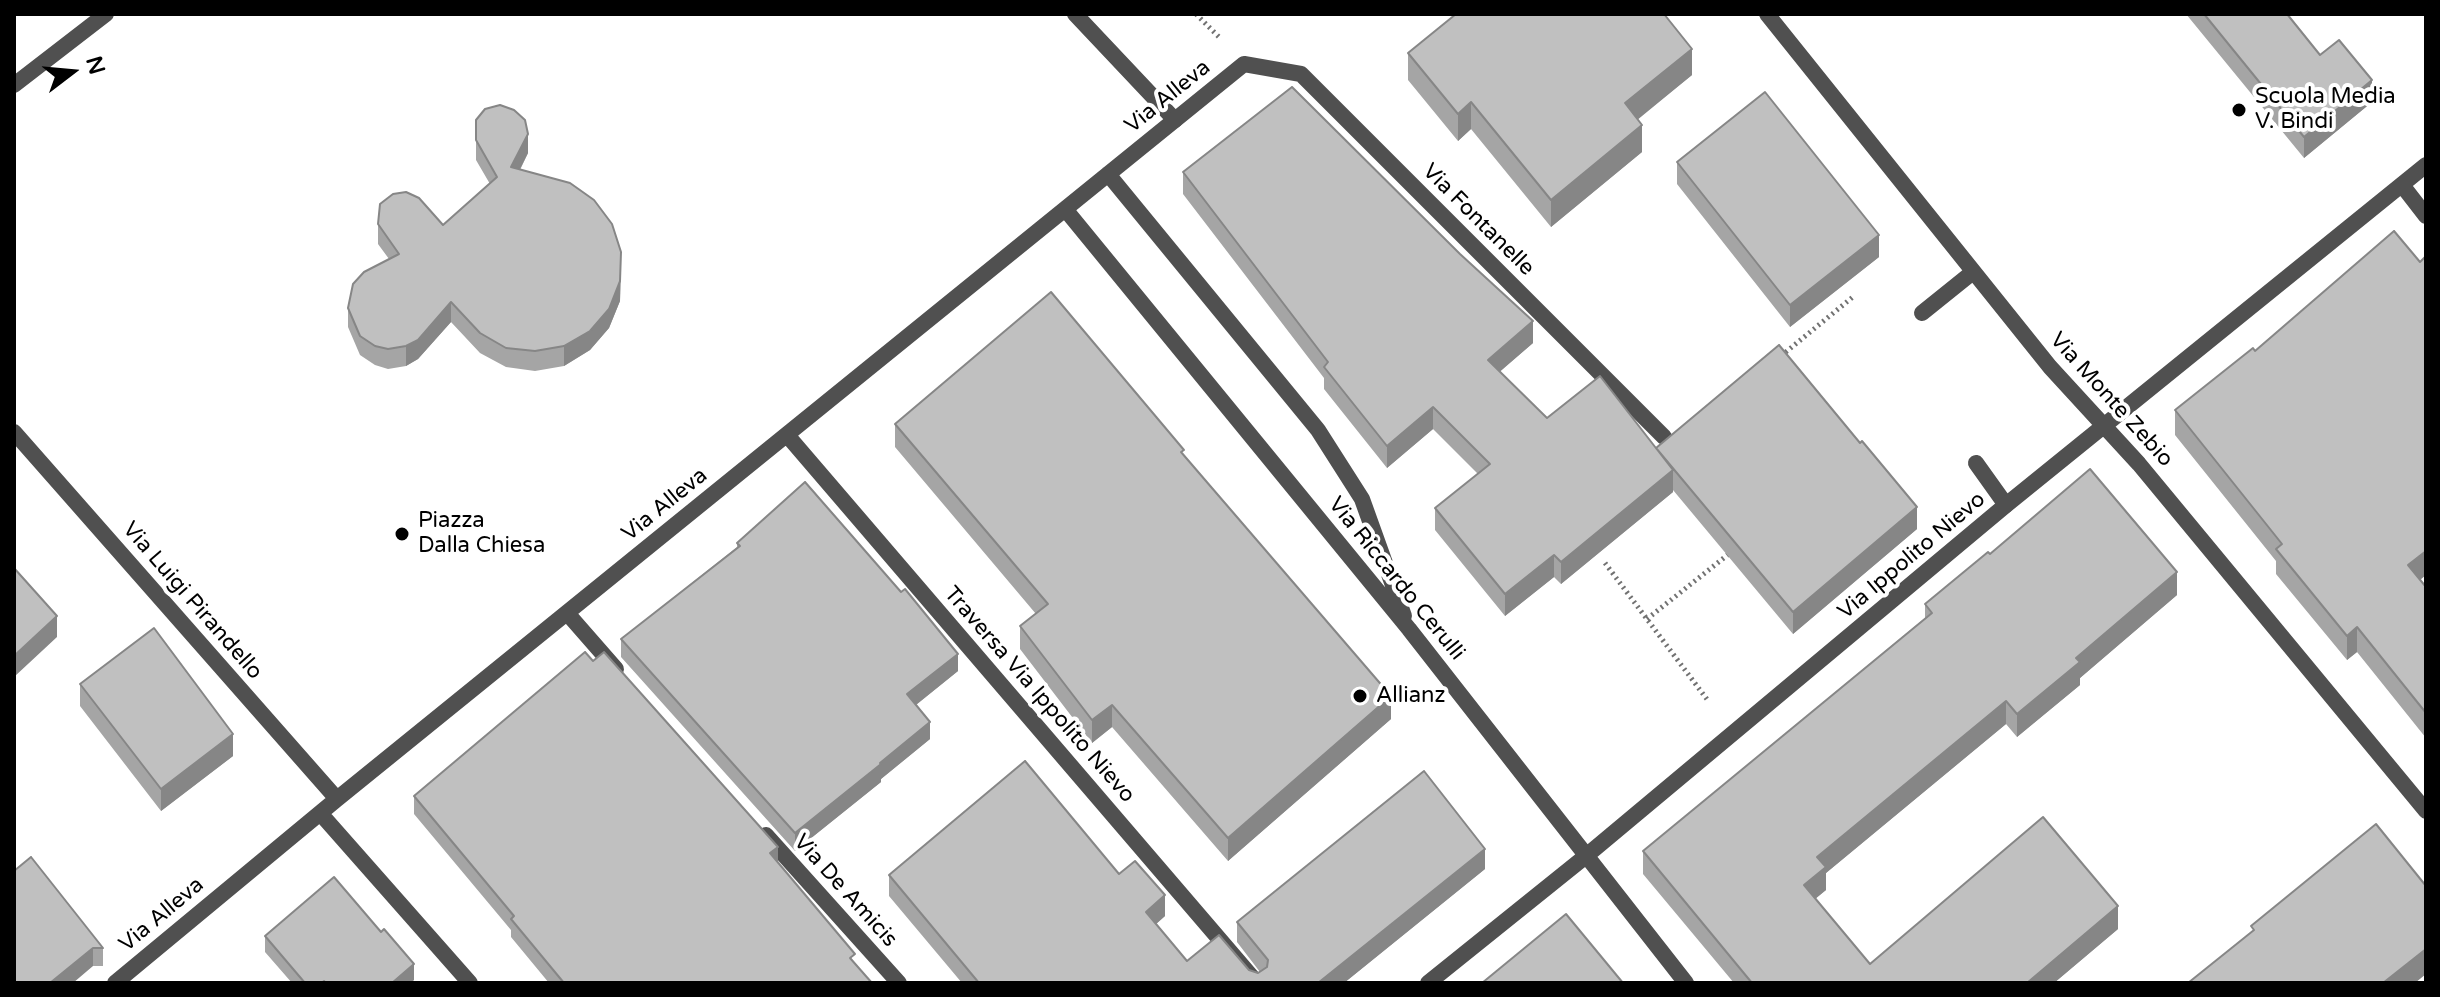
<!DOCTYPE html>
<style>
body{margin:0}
#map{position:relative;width:2440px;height:997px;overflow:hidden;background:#fff;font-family:"Varela Round",sans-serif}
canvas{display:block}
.frame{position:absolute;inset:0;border:16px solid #000;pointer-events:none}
.north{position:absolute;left:32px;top:32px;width:80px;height:80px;-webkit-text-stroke:6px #fff;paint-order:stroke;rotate:74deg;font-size:22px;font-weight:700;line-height:32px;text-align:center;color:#000}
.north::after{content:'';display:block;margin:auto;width:28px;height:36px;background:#000;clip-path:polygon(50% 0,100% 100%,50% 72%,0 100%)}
</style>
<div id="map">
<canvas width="2440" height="997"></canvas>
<div class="frame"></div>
<div class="north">N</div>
</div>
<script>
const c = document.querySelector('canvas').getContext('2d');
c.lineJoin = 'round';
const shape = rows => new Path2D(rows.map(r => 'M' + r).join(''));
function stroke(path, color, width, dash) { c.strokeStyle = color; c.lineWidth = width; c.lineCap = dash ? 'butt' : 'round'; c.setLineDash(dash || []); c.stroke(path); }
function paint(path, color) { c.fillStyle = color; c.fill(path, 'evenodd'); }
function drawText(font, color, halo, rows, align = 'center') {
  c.font = font + ' "Varela Round",sans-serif'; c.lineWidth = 8; c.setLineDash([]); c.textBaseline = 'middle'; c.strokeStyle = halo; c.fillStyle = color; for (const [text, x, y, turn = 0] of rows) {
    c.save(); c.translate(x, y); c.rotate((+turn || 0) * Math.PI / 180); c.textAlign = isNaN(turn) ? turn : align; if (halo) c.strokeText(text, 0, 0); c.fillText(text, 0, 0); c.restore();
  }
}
const path = shape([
 [1196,14,1221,39],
 [1781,356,1854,296],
 [1605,563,1709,702],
 [1647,619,1730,553]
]);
const lane = shape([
 [1075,14,1175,120],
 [14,85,106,14],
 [1922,313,1973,272],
 [1976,463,2006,505]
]);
const street = shape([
 [1767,14,2050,367,2139,464,2426,811],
 [1108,174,1318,430,1362,499,1404,616],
 [2402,185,2426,216],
 [1065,209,1409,629,1686,983],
 [14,432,337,799],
 [787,435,1257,983],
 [567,613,616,669],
 [320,813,470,983],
 [766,835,899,983],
 [115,983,337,799,1244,64,1301,74,1664,437],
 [1428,983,1586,856,2006,505,2426,165]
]);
const wall = shape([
 [2186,14,2287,14,2320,55,2372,102,2304,158],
 [1408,53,1692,75,1637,119,1642,152,1551,227,1471,129,1458,141,1408,80],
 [476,120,528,153,520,170,621,271,620,301,609,328,590,350,564,366,535,371,506,367,480,353,451,322,418,359,406,366,388,369,375,365,360,355,348,327,348,308,389,259,378,244,378,224,443,225,490,184,476,160],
 [1677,162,1879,257,1790,327,1677,184],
 [1183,172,1533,343,1500,371,1547,418,1656,449,1917,529,1793,634,1673,490,1673,492,1561,584,1554,577,1505,616,1435,530,1435,508,1478,474,1433,429,1387,468,1324,389,1324,378,1183,194],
 [2175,410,2420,580,2426,587,2426,738,2357,652,2347,660,2276,574,2276,561,2175,435],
 [895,424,1184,456,1391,719,1228,861,1112,727,1092,743,1020,649,1020,626,1036,614,895,447],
 [737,543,958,671,916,705,930,739,881,779,881,782,795,851,621,657,621,639,737,547],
 [1990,554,2177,595,2080,678,2080,685,2017,737,2006,724,1826,873,1826,890,1815,899,1870,964,2118,929,2054,983,1734,983,1643,874,1643,851,1925,618,1925,604],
 [80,684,233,756,161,811,80,706],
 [414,796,778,863,855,963,872,983,549,983,511,937,511,930,414,814],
 [1485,869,1344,983,962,983,889,896,889,875,1165,916,1156,924,1187,961,1249,970,1258,973,1260,972,1237,942,1237,922],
 [14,871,103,948,103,966,93,966],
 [265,936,414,980,410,983,292,983,265,952]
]);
const shadedWall = shape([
 [1692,49,1692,75,1625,130,1625,103],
 [2372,80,2372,102,2304,158,2304,137],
 [1471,102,1471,129,1458,141,1458,114],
 [1642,125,1642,152,1551,227,1551,200],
 [528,134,528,153,511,187,511,167],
 [1879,235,1879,257,1790,327,1790,305],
 [621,252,620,301,609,328,590,350,564,366,564,346],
 [451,302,451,322,418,359,406,366,406,346],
 [1533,321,1533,343,1488,382,1488,360],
 [1433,407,1433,429,1387,468,1387,446],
 [1673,470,1673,492,1561,584,1561,562],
 [1917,507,1917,529,1793,634,1793,612],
 [2426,551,2426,575,2408,590,2408,565],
 [1554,555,1554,577,1505,616,1505,594],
 [2177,572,2177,595,2080,678,2080,685,2017,737,2017,714,2076,658],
 [57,616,57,637,14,677,14,656],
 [2357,627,2357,652,2347,660,2347,636],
 [958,654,958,671,907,712,907,694],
 [1391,696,1391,719,1228,861,1228,838],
 [2006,701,2006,724,1826,873,1826,890,1804,908,1804,885,1817,857],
 [1112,705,1112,727,1092,743,1092,720],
 [930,722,930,739,881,779,881,782,795,851,795,833],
 [233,734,233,756,161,811,161,789],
 [778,847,778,865,770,853],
 [1485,849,1485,869,1344,983,1318,983],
 [1165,895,1165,916,1146,933,1146,912],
 [2118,906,2118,929,2054,983,2027,983],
 [93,948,93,966,73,983,50,983],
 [2426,949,2426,974,2415,983,2383,983],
 [414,964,414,980,410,983,392,983]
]);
const building = shape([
 [1456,14,1664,14,1692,49,1625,103,1642,125,1551,200,1471,102,1458,114,1408,53,1456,14],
 [2204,14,2287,14,2320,55,2339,40,2372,80,2304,137,2204,14],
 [1292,87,1460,254,1533,321,1488,360,1547,418,1600,376,1673,470,1561,562,1554,555,1505,594,1435,508,1490,464,1433,407,1387,446,1324,367,1328,362,1183,172,1292,87],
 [1765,92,1879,235,1790,305,1677,162,1765,92],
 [500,105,514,110,525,120,528,134,511,167,570,183,594,200,612,224,621,252,620,281,609,309,590,331,564,346,535,351,506,348,480,333,451,302,418,340,406,346,388,349,375,346,360,336,348,308,353,284,364,272,399,254,378,224,380,204,393,194,406,192,419,198,443,225,497,177,476,140,476,120,485,109,500,105],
 [2394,231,2420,262,2426,256,2426,551,2408,565,2426,587,2426,713,2357,627,2347,636,2276,549,2282,544,2175,410,2253,348,2255,351,2394,231],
 [1051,292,1184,450,1181,452,1391,696,1228,838,1112,705,1092,720,1020,626,1048,604,895,424,1051,292],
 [1779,345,1860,443,1862,441,1917,507,1793,612,1656,448,1779,345],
 [2090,469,2177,572,2076,658,2080,662,2017,714,2006,701,1817,857,1826,867,1804,885,1870,964,2043,817,2118,906,2027,983,1752,983,1643,851,1932,613,1925,604,1988,552,1990,554,2090,469],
 [805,482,901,592,905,589,958,654,907,694,930,722,880,763,881,764,795,833,621,639,740,546,737,543,805,482],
 [14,568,57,616,14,656,14,568],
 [154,628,233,734,161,789,80,684,154,628],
 [585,652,593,661,604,652,778,847,770,853,855,954,850,958,872,983,564,983,511,919,514,916,414,796,585,652],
 [1025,761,1119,874,1135,861,1165,895,1146,912,1187,961,1219,935,1249,970,1258,973,1267,967,1268,960,1237,922,1424,771,1485,849,1318,983,979,983,889,875,1025,761],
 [2376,824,2426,886,2426,949,2383,983,2188,983,2254,930,2251,926,2376,824],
 [31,857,103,948,93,948,50,983,14,983,14,871,31,857],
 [334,877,381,932,384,929,414,964,392,983,326,983,324,981,321,983,305,983,265,936,334,877],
 [1566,914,1623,983,1482,983,1566,914]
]);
const markers = [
 [2239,110,8,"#000"],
 [402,534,8,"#000"],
 [1360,696,8,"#000"]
];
const streetNames = [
 ["Via Alleva",1168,97,-39],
 ["Via Fontanelle",1478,220,45],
 ["Via Monte Zebio",2111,400,48],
 ["Via Alleva",665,505,-39],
 ["Via Ippolito Nievo",1912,556,-40],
 ["Via Riccardo Cerulli",1396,579,51],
 ["Via Luigi Pirandello",192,601,49],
 ["Traversa Via Ippolito Nievo",1039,695,49],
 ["Via De Amicis",845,891,48],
 ["Via Alleva",162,915,-40]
];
const poiNames = [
 ["Scuola Media",2255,97],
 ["V. Bindi",2255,122],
 ["Piazza",418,521],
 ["Dalla Chiesa",418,546],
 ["Allianz",1376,696]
];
stroke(path, '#727272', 5, [2, 4]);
stroke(lane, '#505050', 16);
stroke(street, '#505050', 16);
paint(wall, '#a5a5a5');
paint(shadedWall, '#868686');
paint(building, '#c0c0c0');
stroke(building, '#868686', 2);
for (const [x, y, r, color] of markers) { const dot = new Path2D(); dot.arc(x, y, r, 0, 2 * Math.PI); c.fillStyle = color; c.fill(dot); stroke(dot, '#fff', 3); }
drawText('22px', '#000', '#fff', streetNames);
drawText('22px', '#000', '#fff', poiNames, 'left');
</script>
